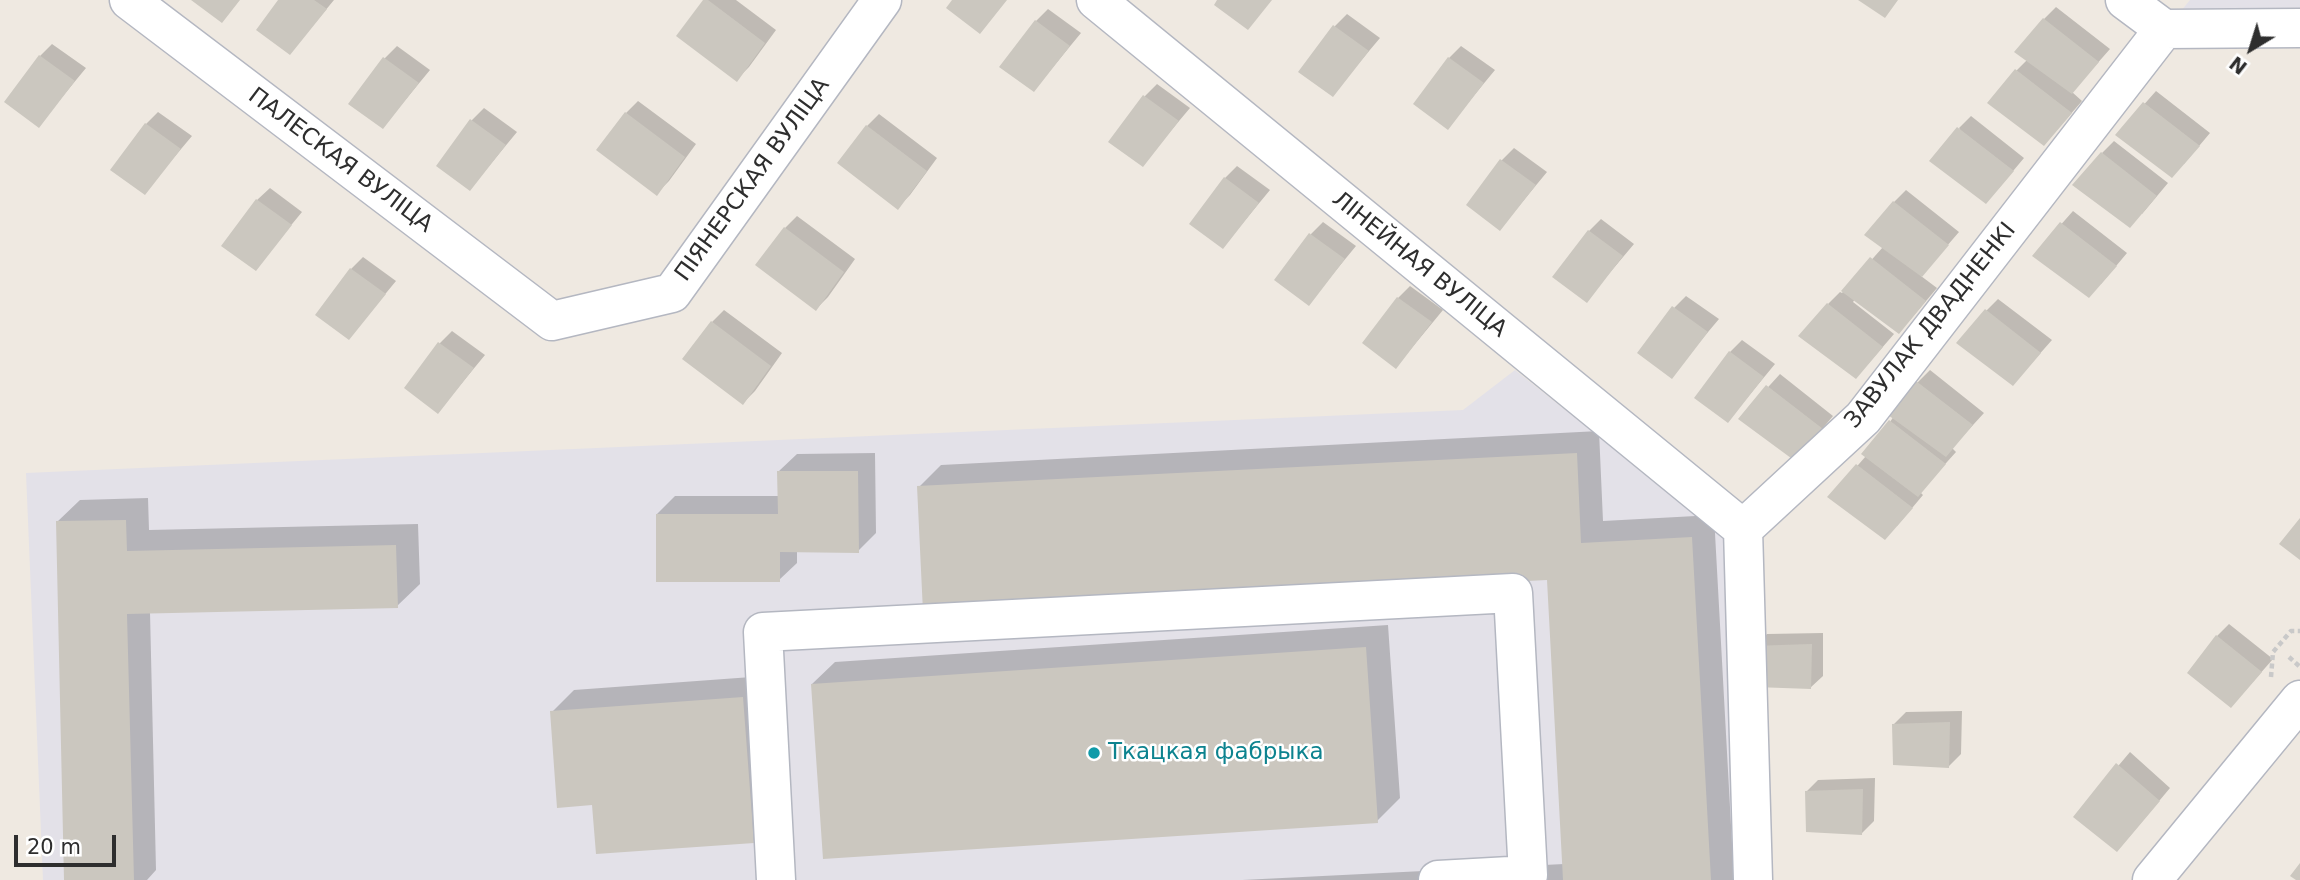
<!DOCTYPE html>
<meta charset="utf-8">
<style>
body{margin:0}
#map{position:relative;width:2300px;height:880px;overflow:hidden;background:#efe9e1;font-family:"DejaVu Sans",sans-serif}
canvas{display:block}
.north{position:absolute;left:2216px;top:14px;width:70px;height:70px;-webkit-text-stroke:5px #fff;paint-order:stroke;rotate:218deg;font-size:19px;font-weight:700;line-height:28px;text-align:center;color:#2e2e2e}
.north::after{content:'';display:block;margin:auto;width:24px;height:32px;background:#2e2e2e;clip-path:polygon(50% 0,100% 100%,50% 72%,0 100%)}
.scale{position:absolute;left:14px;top:835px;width:102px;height:32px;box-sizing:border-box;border:4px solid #2e2e2e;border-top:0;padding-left:9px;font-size:21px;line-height:24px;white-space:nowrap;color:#2e2e2e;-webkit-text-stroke:5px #fff;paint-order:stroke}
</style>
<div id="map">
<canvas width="2300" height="880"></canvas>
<div class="north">N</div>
<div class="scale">20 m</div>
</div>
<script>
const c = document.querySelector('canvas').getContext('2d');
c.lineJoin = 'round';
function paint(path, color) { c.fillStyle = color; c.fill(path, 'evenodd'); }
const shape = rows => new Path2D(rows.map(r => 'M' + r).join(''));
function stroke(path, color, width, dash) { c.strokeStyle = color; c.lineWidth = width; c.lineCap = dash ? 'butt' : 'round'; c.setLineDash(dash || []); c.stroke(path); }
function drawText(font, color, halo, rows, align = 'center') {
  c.font = font + ' "DejaVu Sans",sans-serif'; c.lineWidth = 5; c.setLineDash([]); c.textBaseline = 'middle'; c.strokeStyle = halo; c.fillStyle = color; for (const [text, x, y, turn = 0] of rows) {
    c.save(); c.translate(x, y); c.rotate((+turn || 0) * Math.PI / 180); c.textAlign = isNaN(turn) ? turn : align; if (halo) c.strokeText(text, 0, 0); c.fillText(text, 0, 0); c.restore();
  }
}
const industrial = shape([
 [2190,0,2300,0,2300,9,2181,11],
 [1515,370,1726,538,1733,880,43,880,26,473,1463,410]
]);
const shadow = shape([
 [280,0,334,0,290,53],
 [705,0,736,0,776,30,749,67,737,79],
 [2056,7,2110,49,2072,92,2082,101,2056,131,2016,71,2028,59,2044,19],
 [1048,9,1081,33,1034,90,1036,21],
 [1347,14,1380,38,1332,95,1335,26],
 [52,44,86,68,39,125,40,56],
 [397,46,430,70,383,127,351,103,385,58],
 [1461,46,1495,70,1448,127,1449,58],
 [1157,84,1190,108,1142,165,1145,96],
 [2156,91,2210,133,2184,164,2117,135],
 [638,101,696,144,669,181,657,193,626,113],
 [484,108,517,132,470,189,472,120],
 [158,112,192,136,144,193,146,124],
 [879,114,937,158,910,195,898,207,867,126],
 [1971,116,2024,158,1998,189,1959,128],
 [2114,141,2168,183,2142,214,2102,153],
 [1514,148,1547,172,1500,229,1468,205,1502,160],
 [1237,166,1270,190,1223,247,1225,178],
 [270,188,302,212,255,269,257,200],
 [1906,190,1959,232,1921,276,1937,288,1910,320,1855,299,1853,302,1894,334,1868,364,1828,304,1840,292,1842,293,1883,247,1894,202],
 [2073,211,2127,253,2101,284,2034,255],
 [797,216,855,259,828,297,816,309,785,228],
 [1601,219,1634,244,1586,301,1589,231],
 [1323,222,1356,246,1309,303,1311,234],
 [363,257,396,281,349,338,351,269],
 [1410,286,1443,310,1396,367,1398,298],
 [1686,296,1719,319,1671,376,1674,308],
 [1998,299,2052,340,2013,384,1986,311],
 [724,310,782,353,755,391,743,403,712,322],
 [452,331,485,355,438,412,406,388,440,343],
 [1742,340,1775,364,1728,421,1730,352],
 [1930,370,1984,413,1952,448,1956,452,1920,492,1923,495,1897,526,1830,497,1866,456,1918,382],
 [1780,374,1833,416,1807,447,1740,418],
 [1599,431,1603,521,1714,515,1734,880,1242,880,1564,864,1549,578,919,487,941,465],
 [875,453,876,533,858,551,797,550,797,563,779,580,657,514,675,496,779,496,779,471,797,454],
 [148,498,149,530,418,524,420,584,397,606,150,612,156,870,147,880,66,880,57,522,80,500],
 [2229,624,2273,659,2243,693,2217,636],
 [1388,625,1400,798,1377,821,812,684,835,662],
 [1823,633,1823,676,1810,688,1755,646,1767,634],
 [765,676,775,819,753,841,594,804,552,712,574,690],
 [1962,711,1961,754,1949,766,1894,724,1906,712],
 [2130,752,2170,788,2129,837,2075,817],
 [1875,778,1874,821,1862,833,1806,792,1818,780]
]);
const building = shape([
 [191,0,240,0,222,23],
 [278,0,314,0,327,9,290,55,256,30],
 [703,0,708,0,765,43,737,82,676,36],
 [952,0,1007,0,980,34,946,8],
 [1217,0,1272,0,1248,30,1214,5],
 [1858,0,1898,0,1885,18],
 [2043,18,2099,62,2072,94,2014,52],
 [1035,20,1070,46,1034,92,999,67],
 [1333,25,1369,51,1333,97,1298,72],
 [39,55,75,81,39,128,4,102],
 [383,57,419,83,383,129,348,104],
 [1448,57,1484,83,1448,130,1413,104],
 [2015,69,2072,113,2044,146,1987,103],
 [1143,95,1179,121,1143,167,1108,142],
 [2143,102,2200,146,2172,178,2115,135],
 [625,112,685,157,657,196,596,150],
 [470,119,506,145,470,191,436,166],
 [145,123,181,149,145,195,110,170],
 [866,125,927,171,898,210,837,163],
 [1957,127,2014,171,1986,204,1929,161],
 [2101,152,2157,196,2130,228,2072,185],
 [1500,159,1536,185,1500,231,1466,205],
 [1224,177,1259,203,1223,249,1189,224],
 [256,199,292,225,256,271,221,246],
 [1893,201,1949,245,1922,277,1864,235],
 [2060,222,2117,266,2089,298,2032,256],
 [784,227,844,272,816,311,755,265],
 [1588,230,1623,256,1587,303,1552,277],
 [1309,233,1345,259,1309,306,1274,280],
 [1870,257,1926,301,1899,334,1841,291],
 [350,268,386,294,349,340,315,315],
 [1397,297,1432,322,1396,369,1362,343],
 [1827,303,1883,347,1856,379,1798,336],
 [1672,306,1708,332,1672,379,1637,353],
 [1985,309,2041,353,2013,386,1956,343],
 [711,321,771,366,743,405,682,359],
 [438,342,474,368,438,414,404,388],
 [1729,351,1764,377,1728,423,1694,398],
 [1916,381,1973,425,1946,457,1888,415],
 [1766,385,1823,429,1795,461,1738,419],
 [1889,420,1946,464,1918,497,1861,454],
 [1577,453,1581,543,1692,537,1711,880,1563,880,1547,580,923,612,917,486],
 [1856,464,1913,508,1885,540,1827,497],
 [777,471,858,471,859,553,780,552,780,582,656,582,656,514,778,514],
 [2300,518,2300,560,2279,544],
 [126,520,127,551,396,545,398,608,127,614,134,880,64,880,56,521],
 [2216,635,2262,672,2231,708,2187,673],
 [1812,644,1811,689,1755,687,1753,646],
 [1366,647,1378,823,823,859,811,684],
 [743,697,754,843,596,854,592,805,557,808,550,711],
 [1950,722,1949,768,1893,765,1892,724],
 [2116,763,2160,801,2117,852,2073,817],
 [1863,789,1862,835,1806,832,1805,791],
 [2300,863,2300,880,2296,880,2290,876]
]);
const path = shape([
 [2289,657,2299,666],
 [2271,677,2273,652,2291,631,2300,631]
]);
const minor = shape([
 [129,0,552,321,672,293,882,0],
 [1096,0,1743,529],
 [2125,0,2164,29,2300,28],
 [776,880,763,632,1513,593,1528,875,1438,880],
 [1753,880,1743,529,1863,418,2164,29],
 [2152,880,2300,700]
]);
const markers = [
 [1094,753,7,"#0f9aa8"]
];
const streetNames = [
 ["ПАЛЕСКАЯ ВУЛІЦА",340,161,37],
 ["ПІЯНЕРСКАЯ ВУЛІЦА",753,180,-54],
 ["ЛІНЕЙНАЯ ВУЛІЦА",1419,265,39],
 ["ЗАВУЛАК ДВАДНЕНКІ",1931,326,-51]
];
const cultureNames = [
 ["Ткацкая фабрыка",1108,753]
];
paint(industrial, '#e3e1e8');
paint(shadow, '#0003');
paint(building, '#cbc7bf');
stroke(minor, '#b4b7c1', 41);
stroke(path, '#c9c9c9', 4.5, [5, 3.5]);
stroke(minor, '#fff', 38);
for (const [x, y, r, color] of markers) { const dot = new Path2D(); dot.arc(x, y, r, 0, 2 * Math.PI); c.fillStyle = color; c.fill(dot); stroke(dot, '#fff', 2.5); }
drawText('23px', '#2e2e2e', '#fff', streetNames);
drawText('23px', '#0d838f', '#fff', cultureNames, 'left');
</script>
